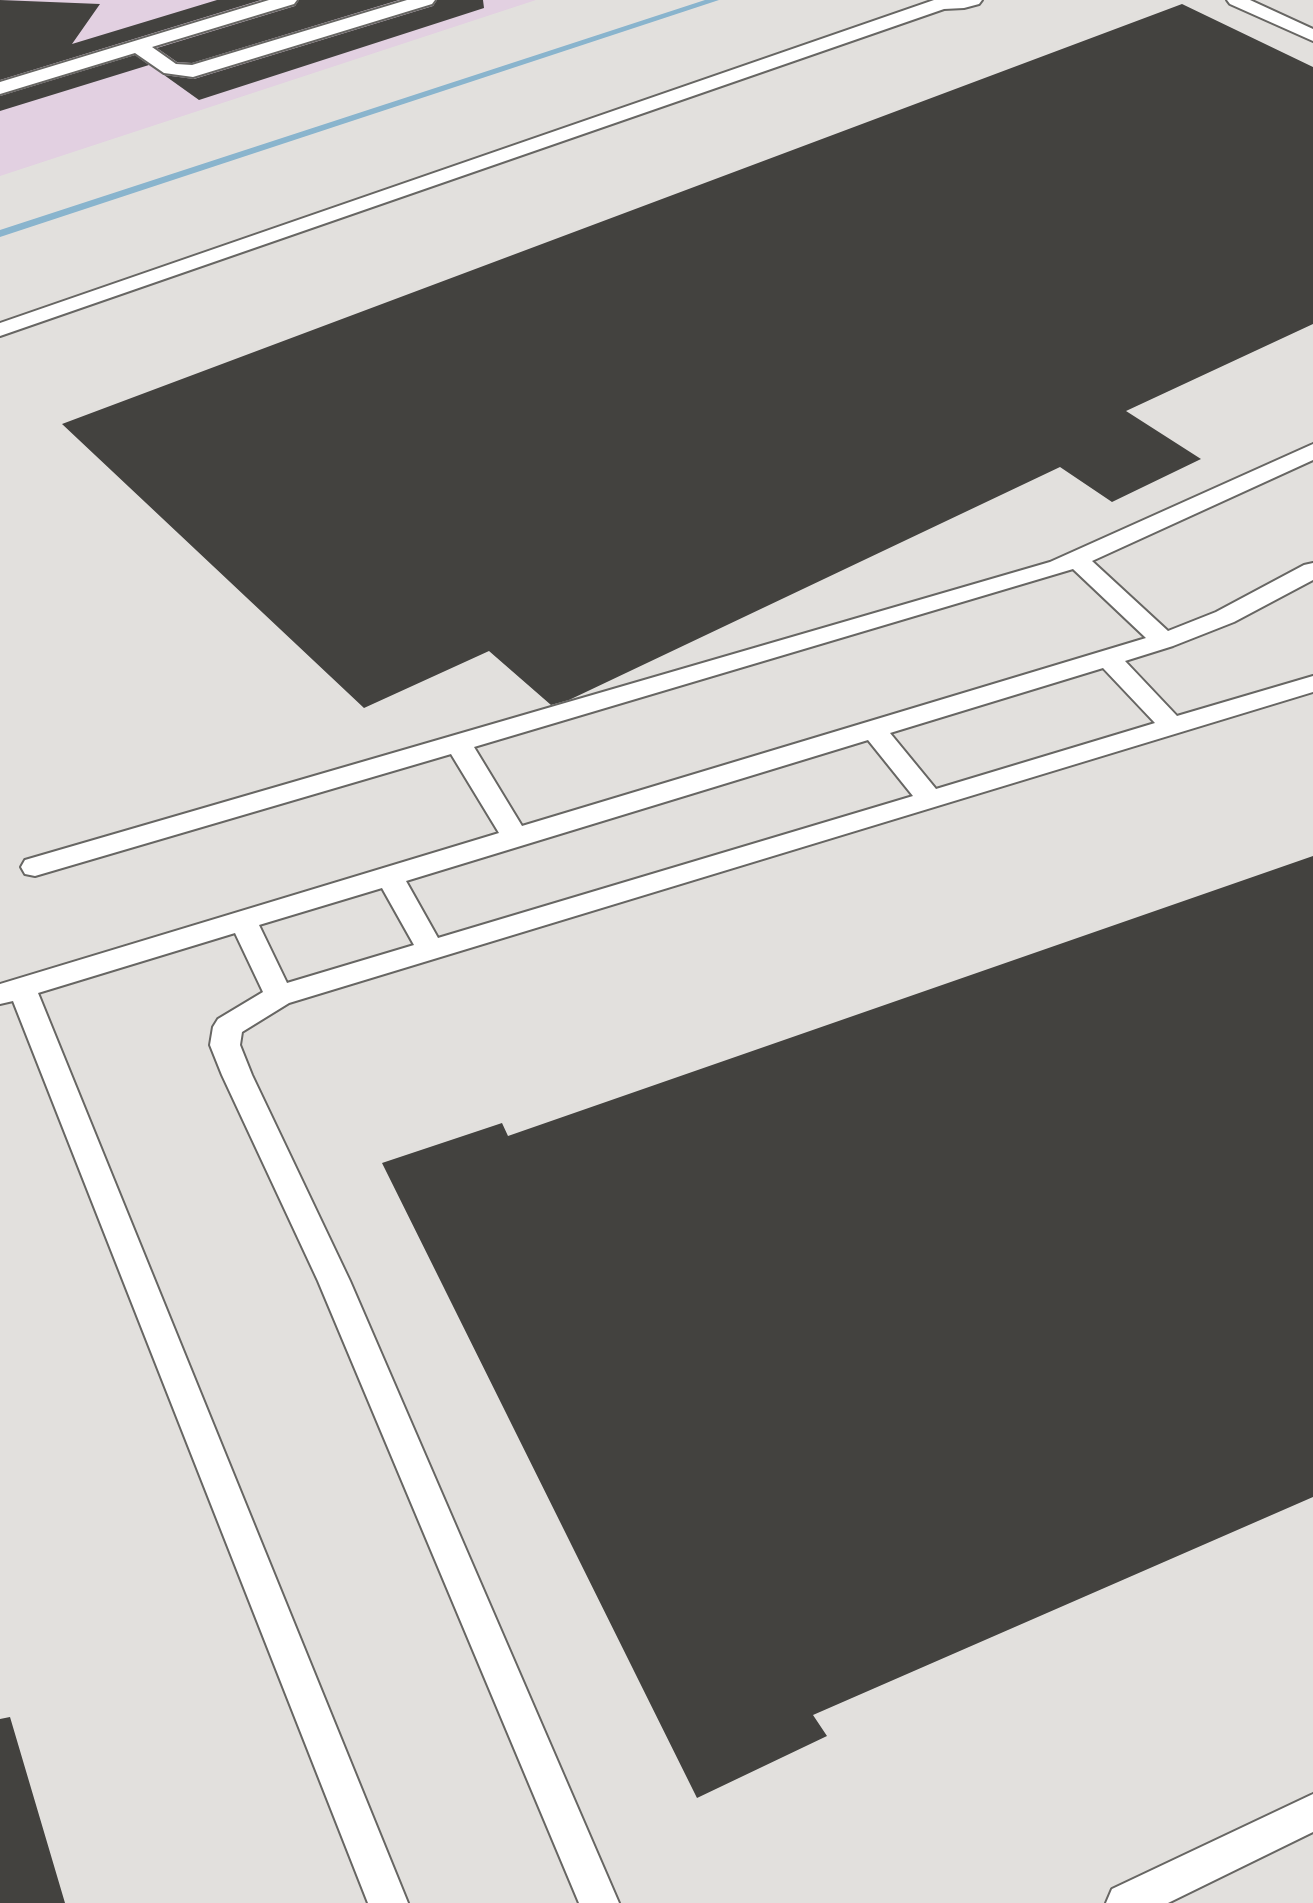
<!DOCTYPE html>
<style>
body{margin:0}
canvas{display:block;background:#e2e0dd}
</style>
<canvas width="1313" height="1903"></canvas>
<script>
const c = document.querySelector('canvas').getContext('2d');
c.lineJoin = 'round';
function paint(path, color) { c.fillStyle = color; c.fill(path, 'evenodd'); }
const shape = rows => new Path2D(rows.map(r => 'M' + r).join(''));
function stroke(path, color, width, dash) { c.strokeStyle = color; c.lineWidth = width; c.lineCap = dash ? 'butt' : 'round'; c.setLineDash(dash || []); c.stroke(path); }
const commercial = shape([
 [0,0,536,0,0,176]
]);
const stream = shape([
 [705,0,719,0,0,237,0,230,705,0]
]);
const building = shape([
 [0,0,100,4,72,44,217,0,261,0,0,80],
 [299,0,399,0,192,63,177,62,157,48,295,6],
 [437,0,483,0,484,8,199,100,164,75,194,79,433,6],
 [1182,4,1313,67,1313,324,1126,411,1201,459,1112,502,1060,467,569,700,551,705,489,651,364,708,62,424],
 [135,55,149,65,0,111,0,96],
 [1313,856,1313,1497,813,1715,827,1736,697,1798,382,1163,502,1123,508,1136],
 [10,1717,65,1903,0,1903,0,1719]
]);
const lane = shape([
 [269,0,297,0,294,4,152,47,176,64,192,65,407,0,435,0,432,4,193,77,164,73,135,53,0,94,0,82,269,0],
 [934,0,982,0,979,4,964,8,944,9,0,336,0,323,934,0],
 [1227,0,1250,0,1313,29,1313,41,1230,4,1227,0],
 [1313,444,1313,460,1092,561,1168,631,1216,612,1304,565,1313,563,1313,580,1234,622,1173,646,1125,661,1177,716,1313,676,1313,692,289,1003,242,1032,240,1045,252,1075,350,1281,619,1903,579,1903,318,1281,222,1075,210,1045,213,1027,218,1019,263,992,235,933,38,993,408,1903,368,1903,13,1001,0,1004,0,984,499,833,451,754,35,876,25,874,21,867,25,860,1050,562,1313,444],
 [1073,569,1146,638,522,826,474,747,1073,569],
 [1103,668,1155,723,936,789,890,733,1103,668],
 [868,740,913,796,438,938,406,881,868,740],
 [382,888,414,945,287,983,259,925,382,888],
 [1313,1794,1313,1832,1168,1903,1106,1903,1112,1889,1313,1794]
]);
paint(commercial, '#e2d0e1');
paint(stream, '#89b4cd');
paint(building, '#43423f');
stroke(lane, '#676663', 4);
paint(lane, '#fff');
</script>
